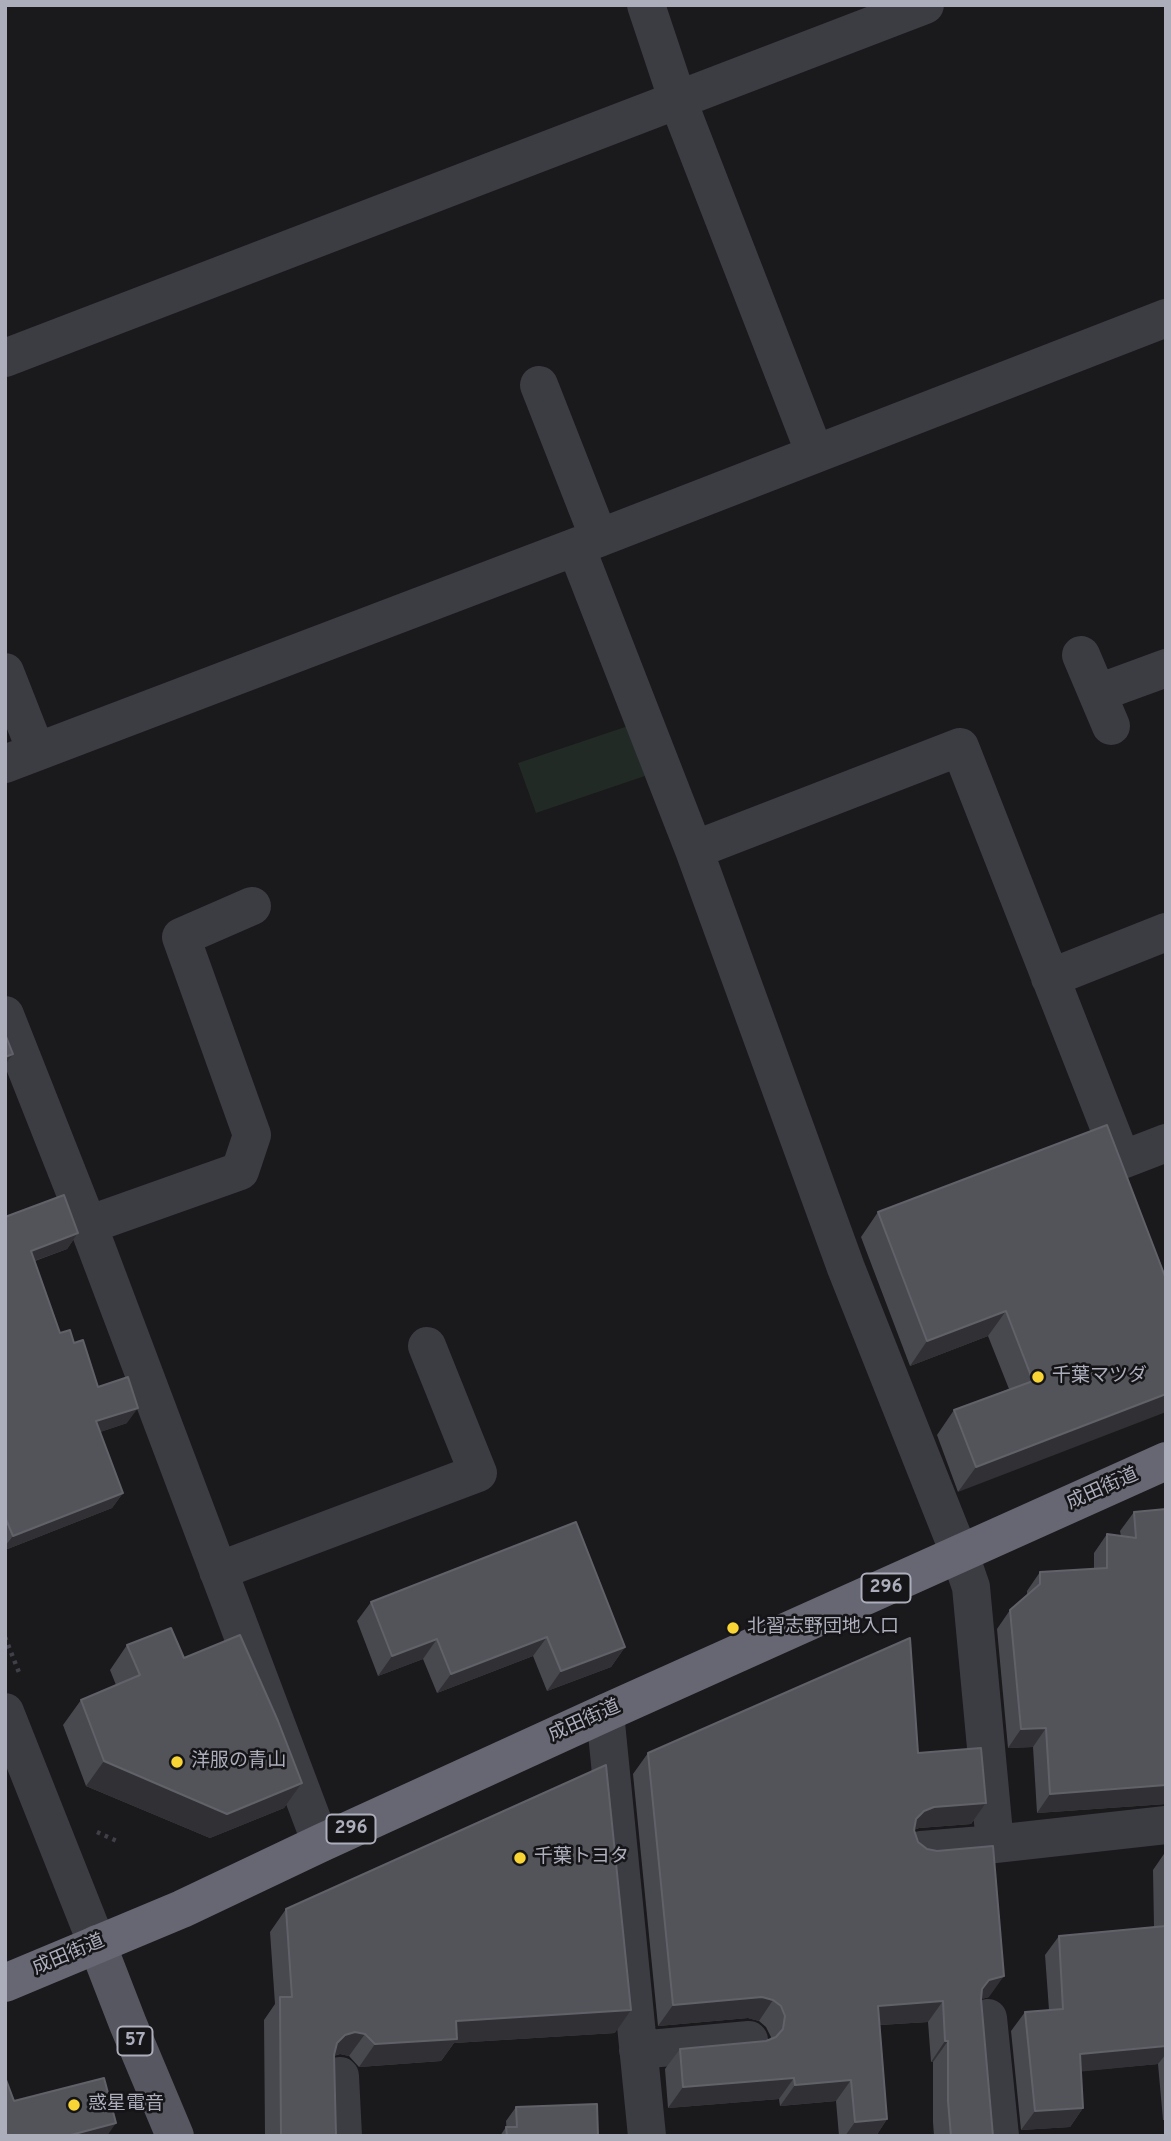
<!DOCTYPE html>
<meta charset="utf-8">
<style>
body{margin:0}
#map{position:relative;width:1171px;height:2141px;overflow:hidden;background:#1a191c;font-family:Overpass,sans-serif}
canvas{display:block}
.frame{position:absolute;inset:0;border:7px solid #acaebc;pointer-events:none}
</style>
<div id="map">
<canvas width="1171" height="2141"></canvas>
<div class="frame"></div>
</div>
<script>
const c = document.querySelector('canvas').getContext('2d');
c.lineJoin = 'round';
function paint(path, color) { c.fillStyle = color; c.fill(path, 'evenodd'); }
const shape = rows => new Path2D(rows.map(r => 'M' + r).join(''));
function stroke(path, color, width, dash) { c.strokeStyle = color; c.lineWidth = width; c.lineCap = dash ? 'butt' : 'round'; c.setLineDash(dash || []); c.stroke(path); }
function drawText(font, color, halo, rows, align = 'center') {
  c.font = font + ' Overpass,"Noto Sans JP",sans-serif'; c.lineWidth = 5; c.setLineDash([]); c.textBaseline = 'middle'; c.strokeStyle = halo; c.fillStyle = color; for (const [text, x, y, turn = 0] of rows) {
    c.save(); c.translate(x, y); c.rotate((+turn || 0) * Math.PI / 180); c.textAlign = isNaN(turn) ? turn : align; if (halo) c.strokeText(text, 0, 0); c.fillText(text, 0, 0); c.restore();
  }
}
const green = shape([
 [628,726,645,776,536,813,518,763]
]);
const path = shape([
 [5,1637,20,1675],
 [97,1832,119,1842]
]);
const minor = shape([
 [646,5,678,101,815,454],
 [5,358,925,5],
 [539,385,599,538],
 [576,547,694,850,846,1268,960,1555,971,1587,995,1844,1166,1825],
 [1081,655,1111,726],
 [5,672,36,751],
 [1098,693,1166,668],
 [5,764,599,538,1166,318],
 [694,850,960,747,1122,1160,1166,1143],
 [1050,978,1166,932],
 [5,1015,88,1225,321,1843],
 [88,1225,240,1171,252,1135,181,937,252,906],
 [218,1571,478,1473,427,1346],
 [5,1712,97,1944],
 [605,1713,647,2136],
 [921,1850,995,1844],
 [988,2018,1000,2136],
 [638,2050,749,2040],
 [340,2076,343,2136]
]);
const major = shape([
 [97,1944,128,2024,175,2136]
]);
const highway = shape([
 [5,1983,182,1909,321,1843,605,1713,1166,1461]
]);
const wall = shape([
 [878,1212,1166,1279,958,1492,937,1435,954,1410,1009,1389,988,1336,910,1366,861,1237],
 [5,1217,78,1233,67,1249,35,1261,60,1333,74,1343,98,1387,127,1423,100,1432,123,1493,112,1508,5,1550],
 [1166,1509,1166,1804,1037,1813,1033,1747,1008,1748,997,1629,1010,1610,1027,1596,1027,1591,1040,1572,1094,1569,1094,1553,1107,1534,1121,1536,1120,1531,1134,1512],
 [371,1602,625,1647,611,1667,547,1691,533,1656,437,1693,423,1659,378,1676,357,1621],
 [127,1645,184,1658,302,1783,284,1808,210,1838,86,1786,63,1725,81,1700,116,1685,110,1670],
 [648,1753,918,1753,986,1803,971,1824,919,1828,914,1830,918,1842,989,1997,981,1999,993,2136,934,2136,933,2122,933,2062,931,2062,928,2022,880,2025,887,2119,876,2136,839,2136,836,2101,780,2106,779,2099,668,2108,665,2069,680,2049,766,2041,770,2039,771,2037,766,2027,759,2021,748,2018,658,2026,633,1774],
 [1166,1851,1166,2120,1163,2120,1158,2064,1081,2071,1083,2108,1070,2127,1021,2130,1011,2031,1025,2012,1049,2010,1045,1955,1059,1936,1154,1927,1153,1870],
 [286,1909,615,2033,454,2043,441,2061,359,2067,349,2056,340,2054,334,2056,336,2136,265,2136,264,2020,275,2004,270,1932],
 [516,2107,598,2136,507,2136,506,2121],
 [506,2127,507,2136,500,2136]
]);
const shadedWall = shape([
 [13,1054,5,1065,5,1057],
 [78,1233,67,1249,20,1266,31,1251],
 [1006,1311,988,1336,910,1366,927,1341],
 [1166,1394,1166,1412,958,1492,976,1467],
 [138,1408,127,1423,85,1437,96,1421],
 [123,1493,112,1508,5,1550,5,1546,13,1536],
 [547,1637,533,1656,437,1693,451,1674],
 [437,1639,423,1659,378,1676,392,1656],
 [625,1647,611,1667,547,1691,561,1671],
 [1046,1728,1033,1747,1008,1748,1021,1729],
 [104,1761,302,1783,284,1808,210,1838,86,1786],
 [1166,1785,1166,1804,1037,1813,1050,1794],
 [986,1803,971,1824,919,1828,909,1832,916,1819,924,1811,934,1807],
 [1004,1976,989,1997,975,2001,989,1980],
 [762,1997,773,2000,759,2021,748,2018,658,2026,673,2005],
 [943,2001,928,2022,863,2026,878,2006],
 [631,2010,615,2033,454,2043,441,2061,359,2067,375,2044,456,2021],
 [355,2032,365,2034,349,2056,340,2054,329,2057,337,2043,345,2035],
 [945,2041,948,2041,933,2062,931,2062],
 [1166,2046,1166,2054,1158,2064,1067,2073,1080,2054],
 [794,2078,779,2099,668,2108,683,2087],
 [851,2080,836,2101,780,2106,795,2085],
 [1083,2108,1070,2127,1021,2130,1035,2111],
 [887,2119,876,2136,845,2136,855,2122],
 [116,2123,107,2136,67,2136]
]);
const building = shape([
 [5,1034,13,1054,5,1057,5,1034],
 [1107,1125,1166,1279,1166,1394,976,1467,954,1410,1033,1381,1006,1311,927,1341,878,1212,1107,1125],
 [64,1195,78,1233,31,1251,60,1333,70,1330,74,1343,83,1340,98,1387,128,1377,138,1408,96,1421,123,1493,13,1536,5,1517,5,1217,64,1195],
 [1166,1509,1166,1785,1050,1794,1046,1728,1021,1729,1010,1610,1040,1584,1040,1572,1107,1568,1107,1534,1136,1538,1134,1512,1166,1509],
 [576,1522,625,1647,561,1671,547,1637,451,1674,437,1639,392,1656,371,1602,576,1522],
 [171,1628,184,1658,240,1635,278,1721,302,1783,227,1814,104,1761,81,1700,140,1675,127,1645,171,1628],
 [910,1638,918,1753,981,1748,986,1803,934,1807,924,1811,916,1819,914,1830,918,1842,927,1849,937,1851,993,1846,1004,1976,989,1980,982,1989,981,1999,993,2136,951,2136,948,2101,948,2041,945,2041,943,2001,878,2006,887,2119,855,2122,851,2080,795,2085,794,2078,683,2087,680,2049,766,2041,776,2037,783,2029,785,2016,781,2006,773,2000,762,1997,673,2005,648,1753,910,1638],
 [606,1765,631,2010,456,2021,457,2039,375,2044,365,2034,355,2032,345,2035,337,2043,334,2055,336,2136,281,2136,280,1997,292,1997,286,1909,606,1765],
 [1166,1926,1166,2046,1080,2054,1083,2108,1035,2111,1025,2012,1063,2009,1059,1936,1166,1926],
 [5,2077,14,2101,104,2078,116,2123,67,2136,5,2136,5,2077],
 [597,2104,598,2136,507,2136,506,2127,517,2127,516,2107,597,2104]
]);
const markers = [
 [1038,1377,7,"#f8d535"],
 [733,1628,7,"#f8d535"],
 [177,1762,7,"#f8d535"],
 [520,1858,7,"#f8d535"],
 [74,2105,7,"#f8d535"]
];
const shields = [
 [886,1588,49],
 [351,1829,49],
 [135,2041,35]
];
const shieldNames = [
 ["296",886,1588],
 ["296",351,1829],
 ["57",135,2041]
];
const poiNames = [
 ["千葉マツダ",1052,1377],
 ["北習志野団地入口",747,1628],
 ["洋服の青山",191,1762],
 ["千葉トヨタ",534,1858],
 ["惑星電音",88,2105]
];
const streetNames = [
 ["成田街道",1103,1490,-24],
 ["成田街道",585,1722,-24],
 ["成田街道",69,1956,-23]
];
paint(green, '#212a24');
stroke(path, '#404148', 4.5, [3.5, 5]);
stroke(minor, '#3c3c43', 38);
stroke(major, '#565760', 38);
stroke(highway, '#666772', 38);
paint(wall, '#48494e');
paint(shadedWall, '#313135');
paint(building, '#53545a');
stroke(building, '#616269', 2);
for (const [x, y, r, color] of markers) { const dot = new Path2D(); dot.arc(x, y, r, 0, 2 * Math.PI); c.fillStyle = color; c.fill(dot); stroke(dot, '#151417', 2.5); }
for (const [x, y, w] of shields) { const box = new Path2D(); box.roundRect(x - w / 2, y - 14.5, w, 29, 5); c.fillStyle = '#151417'; c.fill(box); stroke(box, '#acaebc', 2); }
drawText('bold 18px', '#acaebc', null, shieldNames);
drawText('19px', '#acaebc', '#151417', poiNames, 'left');
drawText('19px', '#acaebc', '#151417', streetNames);
</script>
